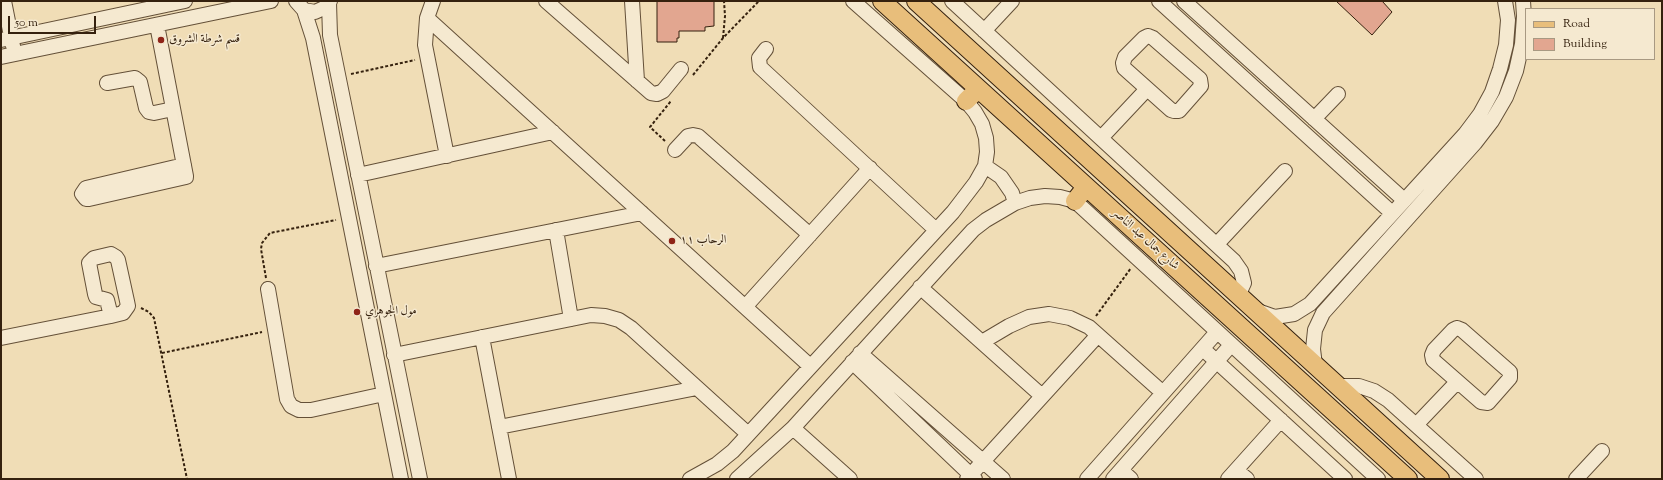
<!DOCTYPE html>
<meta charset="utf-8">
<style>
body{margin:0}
#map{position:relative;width:1663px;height:480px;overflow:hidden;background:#f0ddb6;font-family:"Sorts Mill Goudy",serif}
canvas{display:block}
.frame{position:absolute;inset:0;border:2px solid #35210e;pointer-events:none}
.legend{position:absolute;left:1525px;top:8px;width:130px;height:52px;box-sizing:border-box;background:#f5e9d0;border:1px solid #a89982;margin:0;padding:5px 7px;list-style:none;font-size:12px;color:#35210e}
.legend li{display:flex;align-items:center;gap:8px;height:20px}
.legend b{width:20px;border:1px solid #a89982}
.scale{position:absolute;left:8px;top:16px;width:88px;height:18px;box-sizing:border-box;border:2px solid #35210e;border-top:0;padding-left:5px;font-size:12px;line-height:14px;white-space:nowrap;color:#35210e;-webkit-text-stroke:3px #f5e9d0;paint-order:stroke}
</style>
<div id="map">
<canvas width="1663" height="480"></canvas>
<div class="frame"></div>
<ul class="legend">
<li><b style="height:5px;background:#e8be7b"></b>Road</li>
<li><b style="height:11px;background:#e2a690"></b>Building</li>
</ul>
<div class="scale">50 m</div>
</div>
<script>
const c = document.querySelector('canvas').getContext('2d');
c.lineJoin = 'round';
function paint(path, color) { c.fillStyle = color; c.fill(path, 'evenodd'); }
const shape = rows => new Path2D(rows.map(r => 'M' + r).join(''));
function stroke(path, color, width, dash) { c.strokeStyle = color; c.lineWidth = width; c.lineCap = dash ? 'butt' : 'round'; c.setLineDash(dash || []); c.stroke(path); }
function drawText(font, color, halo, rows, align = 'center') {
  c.font = font + ' "Sorts Mill Goudy",Amiri,serif'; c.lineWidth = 3; c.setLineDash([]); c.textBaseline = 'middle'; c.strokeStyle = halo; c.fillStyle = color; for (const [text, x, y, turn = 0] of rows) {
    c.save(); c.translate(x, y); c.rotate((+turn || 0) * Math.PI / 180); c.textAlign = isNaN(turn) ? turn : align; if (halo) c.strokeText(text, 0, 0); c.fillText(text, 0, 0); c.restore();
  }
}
const building = shape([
 [657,1,714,1,714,26,705,27,705,31,679,31,679,38,677,38,677,42,657,42,657,1],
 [1336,1,1382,1,1392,12,1372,35,1336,1]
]);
const path = shape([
 [723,38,725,16,724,1],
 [351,74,415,60],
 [693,75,723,38,759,1],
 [665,141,650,127,671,101],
 [266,278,261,249,262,243,270,233,336,220],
 [141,308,149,312,154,318,187,479],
 [1096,316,1131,268],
 [162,353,262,332]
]);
const minor = shape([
 [4,1,13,46],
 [296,1,304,10,315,12,326,7,330,1],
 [433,1,427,18,425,45,447,156],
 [546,1,651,93,657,94,663,91,681,69],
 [632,1,637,81],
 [952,1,1234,261,1241,271,1244,283,1238,296],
 [1159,1,1392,213],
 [1184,1,1404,200],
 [329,3,330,35,420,479],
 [304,10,313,38,401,479],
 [427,18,810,366],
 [157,25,186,176,186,177,89,199,86,199,82,194,86,188,184,165],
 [984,31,1012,1],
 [1148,36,1153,38,1200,79,1201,86,1179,111,1174,111,1171,110,1124,68,1123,63,1125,57,1144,38,1148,36],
 [1,40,185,1],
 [766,49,759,58,760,67,936,230],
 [1,57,271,1],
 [107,83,135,78,140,82,146,108,149,112,154,113,173,109],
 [1314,119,1338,94],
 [1101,138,1147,89],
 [675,150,688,136,693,135,698,136,810,235],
 [985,166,1001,177,1012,193,1015,203],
 [358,175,553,132],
 [556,230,571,319],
 [1217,244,1285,171],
 [376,266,642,213],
 [920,287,1042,396],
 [268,289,287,399,291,406,299,410,311,410,384,394],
 [745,307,870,168],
 [1258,311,1275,317,1294,314,1310,304,1465,134,1480,114,1492,92,1500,69,1506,45,1508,20,1505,1],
 [1457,328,1462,330,1510,372,1510,378,1488,403,1481,402,1433,360,1432,355,1434,350,1453,330,1457,328],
 [482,337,509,479],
 [1,338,111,316,123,313,128,306,127,301,118,260,116,257,111,254,94,258,89,263,95,294,96,297,107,300,111,316],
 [982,342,1009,326,1029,317,1049,314,1070,318,1089,327,1163,393],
 [1203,349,1345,479],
 [860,353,1003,479],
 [394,355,591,315,605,316,619,320,631,328,748,434],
 [852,362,975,479],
 [1315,365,1313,349,1315,330,1323,313,1475,143,1492,121,1506,97,1516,71,1522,44,1524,16,1523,1],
 [1338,386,1359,386,1374,391,1388,400,1476,479],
 [1416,425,1457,382],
 [499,427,697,388],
 [793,428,850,479],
 [1121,470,1131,479],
 [1236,470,1247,479],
 [690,479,717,464,733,451,953,212,976,182,985,166,987,152,986,138,982,124,975,112,966,101,853,1],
 [737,479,793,428,973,230,986,220,1015,203,1030,198,1045,196,1060,197,1075,201,1378,479],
 [967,479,1098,335],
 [1087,479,1217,332],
 [1113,479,1231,345],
 [1228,479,1281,420],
 [1576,479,1602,451]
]);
const major = shape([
 [882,1,1408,479],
 [916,1,1440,479],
 [966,101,978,89],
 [1075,201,1086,187]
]);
const markers = [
 [161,40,4,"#8f2418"],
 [672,241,4,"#8f2418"],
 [357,312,4,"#8f2418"]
];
const poiNames = [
 ["قسم شرطة الشروق",169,40],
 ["الرحاب ١١",680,241],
 ["مول الجوهري",365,312]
];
const streetNames = [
 ["شارع جمال عبد الناصر",1145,240,42]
];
paint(building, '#e2a690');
stroke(building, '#35210e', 1);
stroke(minor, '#645038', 16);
stroke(major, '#35210e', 20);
stroke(path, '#35210e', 2, [3, 2]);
stroke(minor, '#f5e9d0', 14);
stroke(major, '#e8be7b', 18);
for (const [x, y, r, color] of markers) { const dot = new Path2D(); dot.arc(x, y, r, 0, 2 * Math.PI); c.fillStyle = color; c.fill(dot); stroke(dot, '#f5e9d0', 1.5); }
drawText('12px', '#35210e', '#f5e9d0', poiNames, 'left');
drawText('12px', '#35210e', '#f5e9d0', streetNames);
</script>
